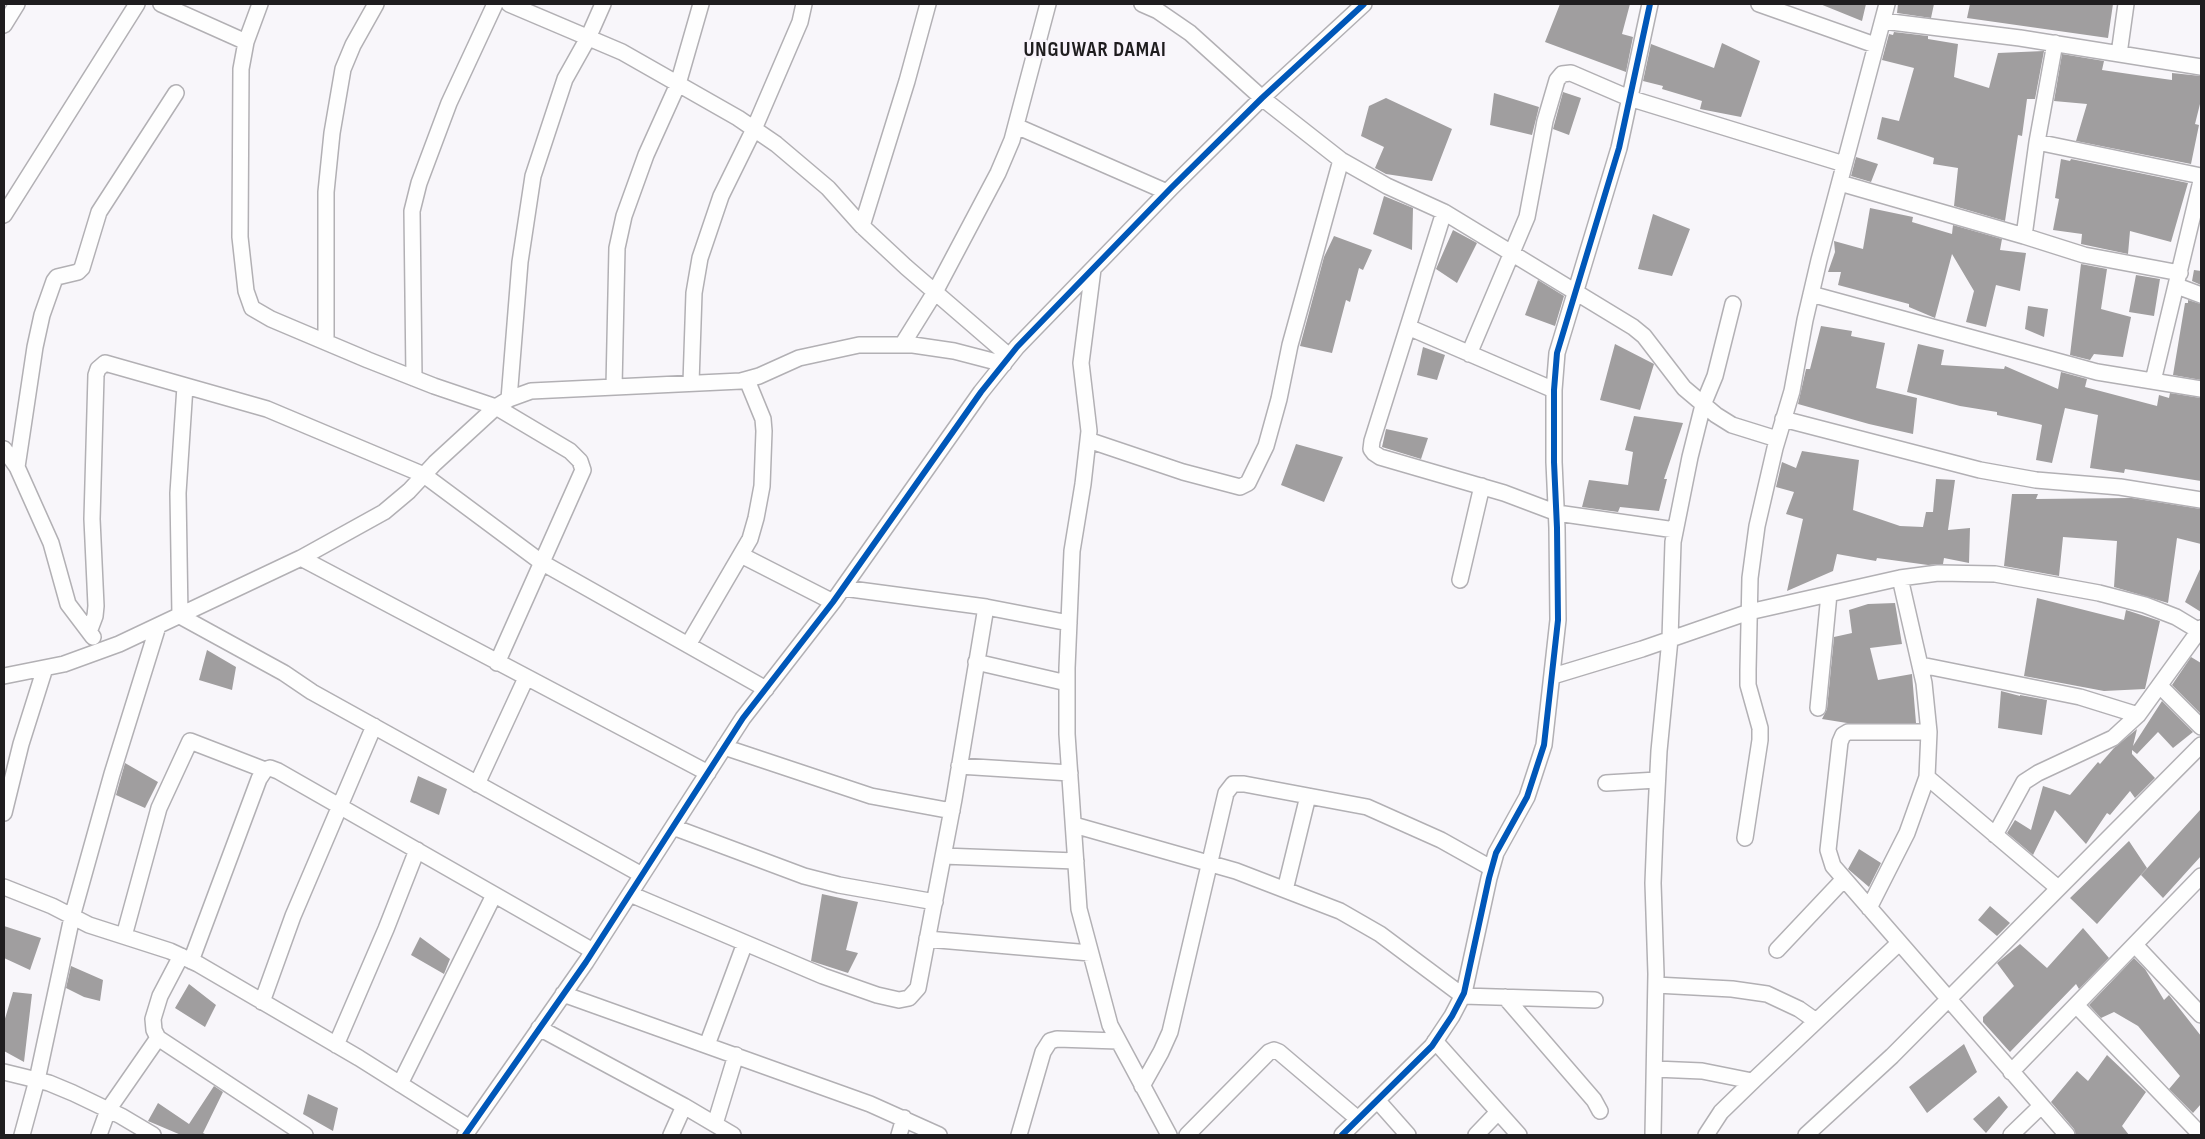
<!DOCTYPE html>
<style>
body{margin:0}
#map{position:relative;width:2205px;height:1139px;overflow:hidden;background:#f8f6fa;font-family:"Sofia Sans Condensed",sans-serif}
canvas{display:block}
.frame{position:absolute;inset:0;border:5px solid #1f1d1f;pointer-events:none}
</style>
<div id="map">
<canvas width="2205" height="1139"></canvas>
<div class="frame"></div>
</div>
<script>
const c = document.querySelector('canvas').getContext('2d');
c.lineJoin = 'round';
function paint(path, color) { c.fillStyle = color; c.fill(path, 'evenodd'); }
const shape = rows => new Path2D(rows.map(r => 'M' + r).join(''));
function stroke(path, color, width, dash) { c.strokeStyle = color; c.lineWidth = width; c.lineCap = dash ? 'butt' : 'round'; c.setLineDash(dash || []); c.stroke(path); }
function drawText(font, color, halo, rows, align = 'center') {
  c.font = font + ' "Sofia Sans Condensed",sans-serif'; c.lineWidth = 5; c.setLineDash([]); c.textBaseline = 'middle'; c.strokeStyle = halo; c.fillStyle = color; for (const [text, x, y, turn = 0] of rows) {
    c.save(); c.translate(x, y); c.rotate((+turn || 0) * Math.PI / 180); c.textAlign = isNaN(turn) ? turn : align; if (halo) c.strokeText(text, 0, 0); c.fillText(text, 0, 0); c.restore();
  }
}
const building = shape([
 [1560,4,1630,4,1622,34,1633,37,1626,72,1545,42],
 [1820,4,1866,4,1862,21],
 [1898,4,1934,4,1931,18,1897,13],
 [1970,4,2113,4,2108,38,1967,18],
 [1894,32,1928,36,1928,39,1958,44,1954,77,1989,88,1998,53,2044,51,2035,99,2027,99,2022,136,2018,135,2005,221,1954,206,1958,168,1933,164,1934,158,1877,139,1882,117,1899,121,1914,68,1882,60,1889,34,1893,35],
 [1722,43,1760,61,1741,117,1700,109,1702,101,1662,89,1663,86,1643,81,1651,44,1714,68],
 [2062,54,2104,61,2102,70,2143,76,2172,80,2172,73,2201,76,2201,100,2195,124,2199,125,2191,164,2076,141,2087,104,2054,101],
 [1563,92,1581,98,1569,135,1553,129],
 [1494,93,1539,107,1532,135,1490,125],
 [1386,98,1452,129,1432,181,1386,174,1375,168,1384,147,1361,136,1369,106],
 [1856,157,1878,164,1871,182,1851,176],
 [2061,159,2070,161,2071,159,2188,183,2171,242,2130,231,2128,254,2081,244,2082,234,2053,230,2059,199,2055,198],
 [1384,196,1413,208,1412,250,1373,234],
 [1870,208,1913,217,1912,222,1952,234,1953,225,2002,239,2000,250,2026,253,2020,291,1996,285,1986,327,1966,322,1974,291,1952,254,1935,318,1909,307,1909,304,1838,285,1841,272,1828,272,1835,252,1834,241,1863,249],
 [1653,214,1690,229,1672,276,1638,269],
 [1453,230,1477,243,1457,283,1436,269],
 [1334,236,1372,250,1363,270,1359,268,1350,302,1346,300,1332,353,1300,346,1324,257],
 [2081,264,2107,269,2101,309,2131,317,2123,357,2094,354,2090,360,2070,355],
 [2194,270,2201,271,2201,285,2192,281],
 [2136,275,2160,279,2154,316,2129,312],
 [1538,280,1564,296,1555,326,1525,315],
 [2188,300,2201,304,2201,380,2173,375,2185,303,2188,303],
 [2028,306,2048,309,2044,337,2025,329],
 [1821,326,1852,331,1851,336,1885,343,1876,388,1917,398,1913,434,1869,424,1798,404,1806,369,1810,369],
 [1615,344,1654,364,1640,410,1600,400],
 [1918,344,1944,350,1941,365,2004,369,2005,366,2058,389,2061,372,2087,379,2085,387,2157,406,2159,395,2169,398,2170,393,2201,398,2201,481,2125,469,2124,473,2090,468,2098,415,2065,408,2052,463,2036,460,2042,425,2039,424,1997,415,1997,412,1960,406,1907,392],
 [1423,347,1445,355,1437,380,1417,375],
 [1634,416,1683,423,1664,479,1667,479,1659,511,1620,507,1618,512,1582,507,1589,480,1628,485,1633,452,1625,450],
 [1386,429,1428,438,1421,459,1382,447],
 [1296,444,1343,457,1324,502,1281,485],
 [1802,451,1859,460,1853,510,1900,526,1923,527,1926,512,1933,512,1936,479,1955,480,1948,530,1970,528,1969,563,1944,558,1943,564,1928,565,1877,558,1876,561,1837,554,1833,571,1787,591,1803,519,1786,514,1794,492,1776,487,1782,462,1796,468],
 [2012,494,2038,494,2036,499,2132,498,2201,509,2201,544,2177,538,2168,603,2114,587,2117,541,2063,537,2059,576,2004,566],
 [2201,567,2201,612,2185,602],
 [2037,598,2124,620,2126,610,2160,621,2145,689,2104,691,2024,676],
 [1895,603,1902,644,1870,648,1878,680,1912,674,1916,723,1847,723,1822,719,1827,709,1834,637,1852,633,1849,610,1868,604],
 [207,650,236,667,232,690,199,680],
 [2191,657,2201,663,2201,714,2172,685],
 [2001,691,2020,696,2020,695,2047,700,2042,735,1998,728],
 [2162,701,2193,732,2173,748,2158,732,2137,754,2132,750,2132,754,2155,778,2135,798,2130,791,2110,815,2107,813,2086,844,2055,810,2033,855,2007,833,2015,820,2031,830,2043,786,2070,795,2098,762,2100,764,2114,748,2137,729,2133,746],
 [125,763,158,782,145,808,116,795],
 [418,776,447,789,439,815,410,802],
 [2201,809,2201,856,2163,898,2141,875],
 [2129,841,2147,868,2097,924,2070,898],
 [1859,849,1881,863,1869,887,1848,869],
 [822,894,858,902,846,950,858,953,848,973,811,961],
 [1990,906,2010,923,1997,936,1978,920],
 [4,926,41,938,30,970,4,958],
 [2083,928,2109,958,2079,989,2076,984,2010,1052,1983,1022,1983,1017,2014,986,1997,963,2020,944,2047,968],
 [420,937,450,959,444,974,411,955],
 [2134,958,2145,969,2164,1000,2169,995,2201,1036,2201,1104,2193,1113,2169,1089,2180,1076,2138,1026,2114,1012,2101,1018,2089,1005],
 [71,966,103,980,100,1001,84,997,66,988],
 [189,984,216,1005,205,1027,175,1008],
 [13,992,32,994,24,1062,4,1051,4,1022],
 [1964,1044,1977,1072,1927,1113,1909,1087],
 [2107,1055,2146,1092,2122,1126,2129,1135,2076,1135,2074,1129,2051,1102,2077,1071,2088,1081],
 [214,1086,223,1092,203,1133,207,1135,181,1135,148,1121,158,1103,189,1124],
 [308,1094,338,1108,333,1131,303,1114],
 [1999,1096,2008,1107,1986,1133,1973,1119]
]);
const minor = shape([
 [161,4,246,42],
 [260,4,246,42,241,69,240,237,246,291,252,308,271,319,368,360,434,386,496,407,570,451,580,461,583,470,497,663],
 [509,4,622,52,738,118,776,144,828,188,862,226,906,267,1009,356],
 [1142,4,1158,11,1190,33,1262,98,1341,160,1387,186,1444,212,1633,327,1644,336,1684,388,1716,415,1732,425,1777,439],
 [1759,4,1875,45],
 [1883,21,2020,38,2201,67],
 [4,25,17,4],
 [2119,54,2126,4],
 [1016,126,1167,192],
 [2037,142,2201,176],
 [1840,183,2024,236,2084,255,2180,273],
 [1444,212,1372,441,1371,449,1374,453,1380,457,1504,493,1557,513,1675,530],
 [4,215,137,4],
 [862,226,907,81,928,4],
 [2024,236,2037,142,2055,43],
 [1093,269,1081,363,1089,431,1083,484,1072,551,1067,668,1067,734,1079,909,1110,1025,1169,1135],
 [2177,286,2201,295],
 [1811,294,2097,372,2201,389],
 [1408,327,1554,390],
 [326,342,326,192,332,133,343,69,353,45,376,4],
 [902,345,935,292,998,173,1012,140,1048,4],
 [1469,354,1527,217,1545,121,1557,80,1562,74,1571,73,1629,98,1844,164],
 [414,378,412,211,419,183,449,103,495,4],
 [2153,381,2201,181],
 [691,383,694,293,700,258,721,196,754,129,800,22,804,4],
 [185,386,178,493,180,616,284,673,312,692,642,875],
 [614,387,617,248,624,216,646,155,678,84,701,4],
 [509,399,520,262,533,176,565,79,588,38,603,4],
 [1783,419,1980,470,2036,480,2120,487,2201,500],
 [1088,440,1183,472,1240,487,1248,483,1266,446,1279,399,1290,345,1341,160],
 [4,449,17,467,51,543,68,604,93,637],
 [17,467,35,347,42,315,54,281,57,277,78,272,82,268,99,212,176,93],
 [741,555,833,602],
 [301,558,708,773],
 [1460,580,1482,486],
 [843,588,986,607,1069,623],
 [89,632,95,616,96,606,92,519,96,375,98,369,105,363,267,409,424,475,541,562,766,689],
 [688,645,750,539,756,518,762,486,764,431,763,419,747,380],
 [976,662,1067,683],
 [1921,665,2080,697,2138,715],
 [4,676,64,664,119,644,301,558,384,512,409,491,435,463,496,407,509,399,531,391,741,381,759,376,799,358,859,345,913,345,954,351,1004,364],
 [1553,676,1642,649,1749,612,1900,578,1938,573,1995,574,2099,593,2145,605,2176,617,2201,632],
 [2160,686,2201,727],
 [1818,708,1829,594],
 [1929,732,1848,732,1843,735,1840,742,1828,850,1833,866,2067,1135],
 [724,747,871,796,952,811],
 [959,766,1070,773],
 [1927,777,2058,888],
 [1606,783,1657,780],
 [477,784,526,678],
 [4,813,21,744,45,668],
 [1074,825,1236,871,1340,911,1380,934,1463,996,1595,1000],
 [673,827,804,876,839,885,935,902],
 [1995,835,2024,782,2038,773,2113,738,2138,715,2201,628],
 [1745,838,1760,740,1760,728,1748,685,1748,670,1750,578,1757,526,1775,448,1792,391,1805,320,1819,260,1887,4],
 [943,856,1076,861],
 [4,887,52,906,89,925,170,951,198,964,359,1058,470,1128],
 [1285,890,1308,796],
 [630,894,823,976,877,995,899,1000,909,998,918,988,954,799,986,607],
 [1869,908,1907,833,1927,777,1929,732,1924,683,1900,578],
 [124,936,159,808,190,741,265,770],
 [927,939,1090,953],
 [2135,945,2201,1015],
 [1777,950,1844,879],
 [181,956,160,996,153,1019,154,1030,158,1038,305,1135],
 [191,961,259,779,265,770,270,768,278,771,593,951],
 [1656,985,1732,989,1767,994,1799,1009,1816,1021],
 [563,994,870,1104,939,1135],
 [1505,997,1594,1100,1600,1111],
 [262,1002,293,916,374,726],
 [2076,1005,2201,1135],
 [539,1028,684,1106,733,1135],
 [1435,1041,1519,1135],
 [336,1045,386,929,417,850],
 [707,1045,745,943],
 [1655,1069,1702,1071,1752,1081],
 [4,1072,49,1083,73,1093,121,1116,153,1135],
 [2011,1072,2201,876],
 [400,1084,494,895],
 [1142,1086,1161,1052,1170,1032,1226,793,1233,784,1244,784,1367,807,1441,840,1491,868],
 [1377,1100,1408,1135],
 [715,1124,736,1055],
 [22,1135,37,1080,72,917,112,774,158,626],
 [99,1135,108,1110,158,1038],
 [465,1135,586,962,743,718,833,602,981,392,1017,347,1171,188,1262,98,1364,4],
 [671,1135,684,1106],
 [899,1135,904,1118],
 [1019,1135,1043,1052,1050,1041,1057,1039,1118,1041],
 [1187,1135,1269,1052,1274,1050,1279,1052,1358,1119],
 [1342,1135,1432,1046,1452,1016,1464,993,1489,878,1496,853,1527,797,1544,745,1558,620,1557,528,1554,462,1554,390,1557,353,1619,148,1650,4],
 [1476,1135,1498,1112],
 [1653,1135,1656,974,1653,883,1655,831,1659,751,1670,639,1673,542,1690,457,1703,405,1715,376,1733,304],
 [1706,1135,1721,1112,1755,1079,1899,943],
 [1806,1135,1892,1056,2201,745],
 [2011,1135,2041,1106]
]);
const cycleway = shape([
 [465,1135,586,962,743,718,833,602,981,392,1017,347,1171,188,1262,98,1364,4],
 [1342,1135,1432,1046,1452,1016,1464,993,1489,878,1496,853,1527,797,1544,745,1558,620,1557,528,1554,462,1554,390,1557,353,1619,148,1650,4]
]);
const districtNames = [
 ["UNGUWAR DAMAI",1095,51]
];
paint(building, '#a09e9f');
stroke(minor, '#b2b0b4', 18);
stroke(minor, '#fefefe', 15);
stroke(cycleway, '#0057b8', 6);
c.letterSpacing = '1px';
drawText('bold 21px', '#1f1d1f', '#f9f4fc', districtNames);
c.letterSpacing = '0px';
</script>
